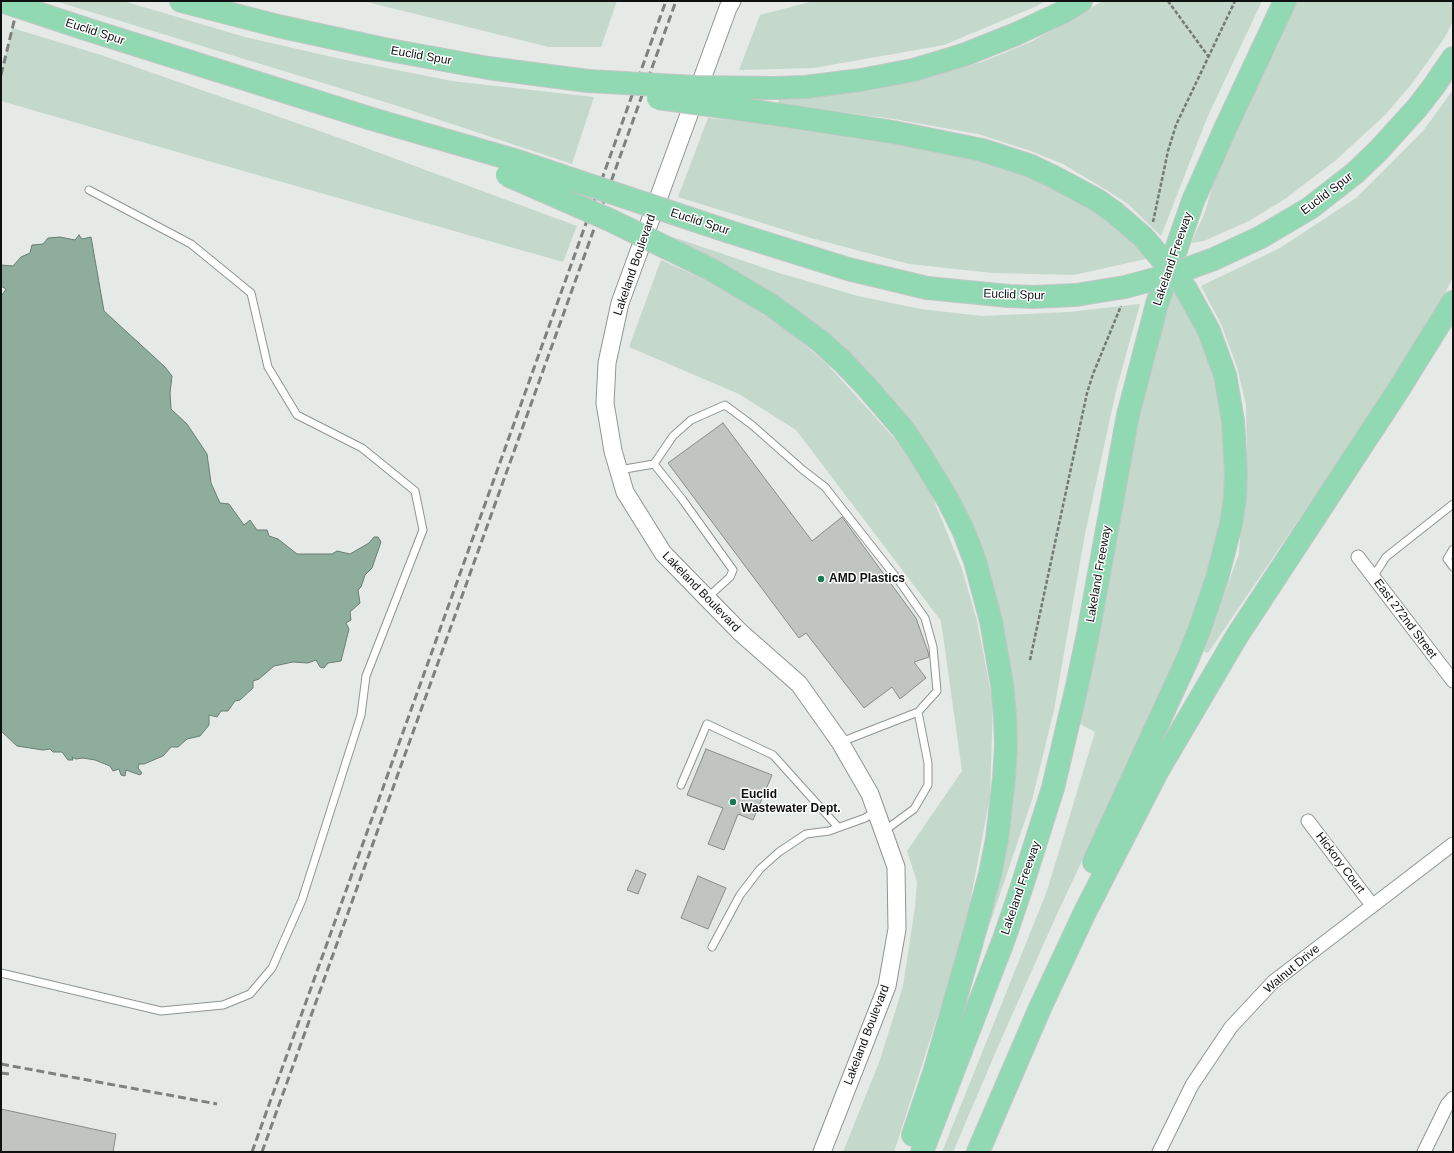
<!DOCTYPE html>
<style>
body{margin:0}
#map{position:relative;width:1454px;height:1153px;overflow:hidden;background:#e5eae7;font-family:Arial,sans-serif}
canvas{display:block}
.frame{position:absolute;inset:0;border:2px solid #0f1110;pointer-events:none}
</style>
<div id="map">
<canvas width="1454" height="1153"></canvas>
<div class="frame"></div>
</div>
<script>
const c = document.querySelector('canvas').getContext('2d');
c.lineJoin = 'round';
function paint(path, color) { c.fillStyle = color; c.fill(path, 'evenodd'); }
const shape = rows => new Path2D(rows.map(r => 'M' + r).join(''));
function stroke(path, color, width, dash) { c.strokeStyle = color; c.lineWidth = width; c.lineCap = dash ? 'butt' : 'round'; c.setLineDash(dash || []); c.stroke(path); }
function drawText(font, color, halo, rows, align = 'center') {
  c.font = font + ' Arial,sans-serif'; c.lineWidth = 3; c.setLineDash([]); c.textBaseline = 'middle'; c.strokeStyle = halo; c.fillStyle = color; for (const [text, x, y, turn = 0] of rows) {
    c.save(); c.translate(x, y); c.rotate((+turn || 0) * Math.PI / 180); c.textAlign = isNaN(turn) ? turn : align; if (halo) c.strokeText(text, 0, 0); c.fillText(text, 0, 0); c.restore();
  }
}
const green = shape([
 [55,1,123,1,245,37,341,59,452,81,594,97,572,164,398,106],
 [363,1,617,1,601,47,549,47],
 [814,1,1045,1,1037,6,944,45,814,68,739,70,760,15],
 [1103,1,1262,1,1207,118,1161,236,1128,204,1103,188,1063,164,1028,150,978,134,894,119,807,108,778,103,780,97,870,91,982,62,1031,42],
 [1294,1,1453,1,1453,21,1445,37,1411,85,1385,115,1336,160,1285,199,1249,221,1204,241,1191,243,1205,212,1215,178],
 [12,28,101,55,331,135,577,226,563,262,198,158,1,101,1,75],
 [1453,90,1453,277,1444,295,1355,437,1208,653,1203,651,1239,554,1242,508,1247,478,1246,405,1237,367,1221,324,1201,286,1280,248,1356,198,1423,131],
 [708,118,771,124,892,142,972,157,1040,178,1074,197,1115,226,1150,258,1074,275,993,273,909,264,811,238,678,197],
 [673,237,779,273,858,296,921,309,982,316,1069,312,1140,304,1116,391,1085,534,1054,710,1032,800,986,935,979,934,1011,724,966,520,785,305],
 [661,260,724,288,793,335,827,364,895,439,927,484,962,569,977,621,993,703,990,797,964,934,894,1152,843,1152,880,1060,903,986,915,907,917,882,907,851,962,771,941,621,796,430,739,394,629,347],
 [1178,292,1197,326,1212,372,1223,421,1228,473,1223,520,1203,592,1165,684,1057,914,1000,1042,953,1152,942,1152,1047,891,1095,732,1078,723,1131,428,1170,295]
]);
const water = shape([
 [79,235,82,239,91,237,104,311,165,367,172,376,170,393,171,409,187,424,207,454,211,483,220,503,229,504,244,525,250,520,257,530,267,530,269,536,278,539,297,554,332,554,337,551,350,554,369,543,374,537,378,537,381,542,372,568,365,575,361,587,358,590,360,603,350,612,351,620,346,623,349,629,341,661,328,663,324,668,320,667,316,660,308,663,293,662,274,666,259,679,253,681,253,688,240,700,235,701,228,711,221,711,217,717,209,715,209,725,200,736,187,739,178,747,171,747,163,756,144,764,139,764,138,768,142,773,140,775,126,770,125,776,121,775,119,769,113,771,110,766,95,760,83,758,76,759,72,757,73,760,68,760,62,752,53,752,50,749,43,750,17,746,1,731,1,295,2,295,6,289,1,286,1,265,13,266,21,257,30,253,32,245,43,244,48,238,60,237,75,240,79,235]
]);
const building = shape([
 [723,423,812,541,842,517,916,618,928,652,929,657,914,662,926,678,900,699,892,687,864,708,806,633,799,638,668,463,723,423],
 [706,749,772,775,753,820,738,814,724,850,708,844,723,808,687,795,706,749],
 [636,870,646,874,638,894,627,890,636,870],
 [698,876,726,888,708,929,681,918,698,876],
 [1,1109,116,1134,113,1152,1,1152,1,1109]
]);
const path = shape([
 [1168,1,1208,56],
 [1153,222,1168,151,1176,125,1235,1],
 [1030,660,1087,393,1093,374,1121,306]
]);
const service = shape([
 [654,464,673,436,691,420,725,405,752,425,803,470,825,487,899,581,925,618,933,647,937,691,918,712,841,742],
 [619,470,654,464,682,499,733,570,730,577,707,598],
 [1453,549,1447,559,1453,567],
 [1373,577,1386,557,1453,504],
 [681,785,707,724,773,755,838,827],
 [884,831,914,809,928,785,928,763,918,712],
 [712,947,740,895,760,869,779,852,806,834,829,831,865,818,877,811],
 [1,973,161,1011,223,1005,250,994,272,968,302,900,361,715,366,676,423,530,415,491,362,448,297,415,268,367,251,293,191,244,89,190]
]);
const minor = shape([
 [1358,557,1453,681],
 [1308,821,1372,905],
 [1159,1152,1192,1085,1231,1027,1273,982,1453,844],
 [1424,1152,1447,1105,1453,1098]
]);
const tertiary = shape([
 [732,1,728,8,620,303,607,363,605,403,613,451,625,492,663,553,740,632,799,684,840,742,870,794,896,867,897,929,887,986,822,1152]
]);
const motorway = shape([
 [181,1,278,26,384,49,488,68,588,81],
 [86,29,372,119,511,159],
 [776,88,805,87,861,80,913,70,940,62,966,54,1016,34,1063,12,1081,1],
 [768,113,893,132,982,150,1031,166,1054,177,1097,200,1114,212],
 [730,232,848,269,927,288,1009,296,1034,297,1076,295],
 [1261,237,1310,208,1355,173,1378,151,1417,108,1434,86,1453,58],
 [712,270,771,305,820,341,842,361,865,385,903,429,920,454,948,500,964,532,975,561,991,621,1002,684,1005,716,1006,746,1004,778,997,839,990,874,971,945,934,1073,913,1135],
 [1094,862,1188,658,1200,628,1217,578,1231,524,1235,497,1236,473,1233,421,1225,375,1209,331],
 [922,1152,1004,939,1021,889,1053,788,1077,686,1088,634,1128,415,1157,304,1193,201,1226,127,1285,1],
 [978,1152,1040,1008,1085,912,1157,772,1237,636,1397,392,1453,302]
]);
const rail = shape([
 [1,75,19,1],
 [1,1064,217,1104],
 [1,1073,9,1074],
 [252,1152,666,1],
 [262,1152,676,1]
]);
const motorwayBridge = shape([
 [1,1,86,29],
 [588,81,696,87,776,88],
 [658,98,768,113],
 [511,159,730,232],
 [507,175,610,220,712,270],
 [1114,212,1143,237,1172,271,1186,289,1209,331],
 [1076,295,1125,287,1170,275,1214,259,1261,237]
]);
const markers = [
 [821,579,4,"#177a52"],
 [733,802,4,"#177a52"]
];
const streetNames = [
 ["Euclid Spur",95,32,18],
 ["Euclid Spur",421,56,10],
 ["Euclid Spur",1327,194,-37],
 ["Euclid Spur",700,222,18],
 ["Lakeland Freeway",1173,259,-71],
 ["Lakeland Boulevard",635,265,-71],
 ["Euclid Spur",1014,295,2],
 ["Lakeland Freeway",1099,574,-80],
 ["Lakeland Boulevard",701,592,46],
 ["East 272nd Street",1405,619,53],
 ["Hickory Court",1340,863,53],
 ["Lakeland Freeway",1021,888,-71],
 ["Walnut Drive",1292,969,-40],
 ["Lakeland Boulevard",867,1035,-69]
];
const poiNames = [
 ["AMD Plastics",829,579],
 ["Euclid",741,795],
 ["Wastewater Dept.",741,809]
];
paint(green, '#c4d8cc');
paint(water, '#8fad9c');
stroke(water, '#697e72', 1);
paint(building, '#c0c5c2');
stroke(building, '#878c89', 1);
stroke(service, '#909592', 9);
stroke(minor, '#909592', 15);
stroke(tertiary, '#909592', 19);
stroke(motorway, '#c5c6c6', 24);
stroke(path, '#757977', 2.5, [4, 2]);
stroke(service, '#fff', 7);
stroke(minor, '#fff', 13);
stroke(tertiary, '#fff', 17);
stroke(motorway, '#90d9b3', 22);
stroke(rail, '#7e817f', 3, [8, 4]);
stroke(motorwayBridge, '#c5c6c6', 24, []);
stroke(motorwayBridge, '#90d9b3', 22);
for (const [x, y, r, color] of markers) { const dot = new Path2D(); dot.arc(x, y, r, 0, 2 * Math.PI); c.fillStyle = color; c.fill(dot); stroke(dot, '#fff', 1.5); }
drawText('12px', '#0f1110', '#fff', streetNames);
drawText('bold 12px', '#0f1110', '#fff', poiNames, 'left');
</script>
